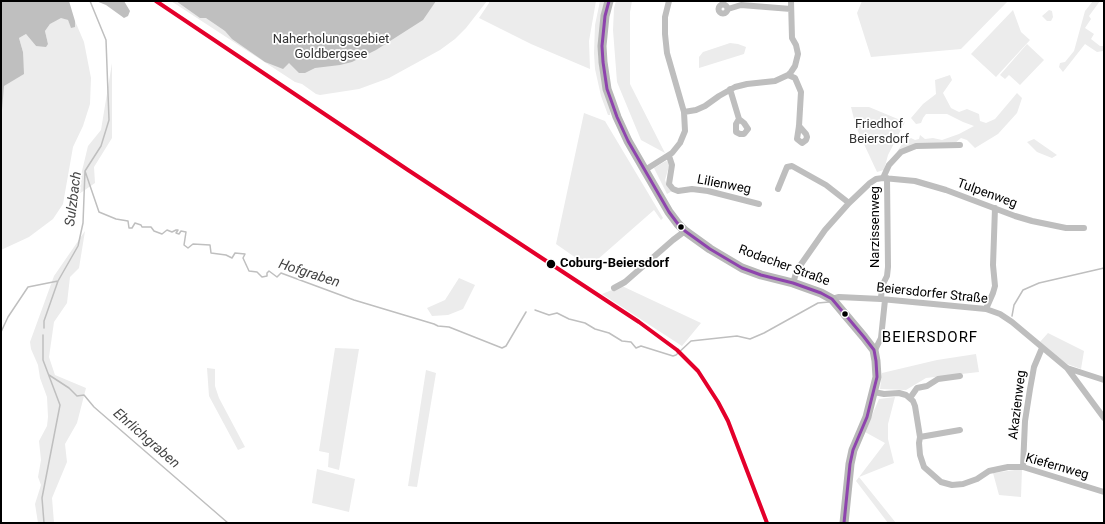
<!DOCTYPE html>
<meta charset="utf-8">
<style>
body{margin:0}
#map{position:relative;width:1105px;height:524px;overflow:hidden;background:#fff;font-family:Roboto,sans-serif}
canvas{display:block}
.frame{position:absolute;inset:0;border:2px solid #000;pointer-events:none}
</style>
<div id="map">
<canvas width="1105" height="524"></canvas>
<div class="frame"></div>
</div>
<script>
const c = document.querySelector('canvas').getContext('2d');
c.lineJoin = 'round';
function paint(path, color) { c.fillStyle = color; c.fill(path, 'evenodd'); }
const shape = rows => new Path2D(rows.map(r => 'M' + r).join(''));
function stroke(path, color, width, dash) { c.strokeStyle = color; c.lineWidth = width; c.lineCap = dash ? 'butt' : 'round'; c.setLineDash(dash || []); c.stroke(path); }
function drawText(font, color, halo, rows, align = 'center') {
  c.font = font + ' Roboto,sans-serif'; c.lineWidth = 3.5; c.setLineDash([]); c.textBaseline = 'middle'; c.strokeStyle = halo; c.fillStyle = color; for (const [text, x, y, turn = 0] of rows) {
    c.save(); c.translate(x, y); c.rotate((+turn || 0) * Math.PI / 180); c.textAlign = isNaN(turn) ? turn : align; if (halo) c.strokeText(text, 0, 0); c.fillText(text, 0, 0); c.restore();
  }
}
const green = shape([
 [171,1,487,1,466,28,455,39,440,50,389,78,359,89,320,95,316,94,302,84,295,82],
 [489,1,596,1,589,41,590,69,531,44,479,18,489,3],
 [600,1,606,1,599,38,598,56,602,83,610,111,610,115,608,115,601,96,595,69,594,53,595,25],
 [616,1,632,1,630,12,630,84,665,153,641,140,617,82,613,30,614,8],
 [862,1,1008,1,961,49,871,57,857,13],
 [1093,1,1100,1,1089,16,1091,19,1085,28,1094,34,1091,39,1100,46,1104,46,1103,51,1097,52,1085,44,1063,72,1059,67,1060,63,1065,62,1074,51,1085,11],
 [1013,10,1021,32,1030,40,996,77,971,54],
 [1049,10,1052,11,1053,17,1051,21,1047,21,1042,16],
 [61,17,68,20,71,27,75,26,75,21,84,42,91,78,90,104,83,126,73,147,63,204,53,219,29,237,1,250,1,111,4,86,23,52,19,38,26,34,36,46,48,44,45,31,50,24],
 [730,43,738,44,746,47,744,54,699,68,699,57,703,52],
 [1027,44,1044,60,1020,85,1009,75,1005,79,1000,75],
 [112,63,112,138,94,167,95,183,76,196,88,146,101,130],
 [950,75,952,80,943,93,951,108,959,112,967,109,979,114,980,121,986,123,995,119,1017,93,1022,98,1017,113,998,134,975,148,967,140,961,138,955,143,919,144,897,152,902,144,911,138,915,140,919,139,920,135,925,139,933,138,942,140,959,134,974,126,963,122,947,114,926,114,923,118,921,123,916,124,911,118,923,104,936,94,935,80],
 [851,107,869,107,905,122,888,155,884,170,877,172,856,127],
 [584,113,605,121,663,218,661,220,654,210,589,267,556,244],
 [1034,139,1057,155,1052,158,1037,152,1027,142],
 [666,161,669,162,669,166,665,180,667,185,672,191,667,194,654,168],
 [85,231,79,268,70,277,67,303,54,322,49,357,55,375,86,388,77,423,65,444,67,462,52,498,54,523,38,523,35,504,41,485,38,477,41,460,39,441,47,426,48,417,47,397,40,378,38,365,31,349,30,342,54,276],
 [459,278,475,285,463,309,448,315,432,316,427,308,445,300],
 [622,286,701,323,682,346,602,294],
 [1048,333,1084,351,1081,369,1067,364,1039,343],
 [335,348,359,349,339,470,328,467,329,453,319,451],
 [976,354,979,372,926,378,906,390,880,389,882,373,937,360],
 [207,368,215,369,215,386,219,398,245,447,238,450,209,396],
 [426,370,436,373,417,487,408,486],
 [895,397,888,424,888,439,894,463,859,477,896,523,888,523,856,481,885,443,865,432,879,399],
 [317,469,355,479,349,512,312,503],
 [1022,469,1021,497,999,495,993,473]
]);
const water = shape([
 [1,1,69,1,75,21,75,27,71,28,68,20,61,18,50,24,45,31,48,44,46,47,36,46,26,34,19,38,23,52,24,74,4,86,2,110,1,111],
 [96,1,124,1,130,11,128,16,124,18,106,5],
 [176,1,436,1,423,20,376,50,352,62,340,65,315,68,305,73,299,73,289,63,283,69,265,62,232,39,225,31,206,18,200,18]
]);
const stream = shape([
 [85,171,99,212,116,219,128,221,129,228,132,228,135,223,141,225,142,227,151,227,154,231,162,234,167,230,172,232,176,230,178,230,176,233,179,234,181,231,186,232,184,245,188,248,193,244,210,245,211,253,226,255,232,258,235,253,245,254,243,258,249,271,257,272,262,277,267,276,267,273,269,271,277,277,281,273,354,300,434,324,438,326,449,327,502,348,506,346,526,312],
 [535,310,549,315,557,313,569,319,585,323,595,329,609,333,622,341,631,342,636,348,641,346,673,356,676,355,691,341,737,336,750,339,764,333,818,303,829,302],
 [1012,316,1014,305,1023,290,1039,283,1104,268],
 [44,328,44,321,58,281,78,246,83,223,85,171,101,146,109,120,106,40,90,1],
 [1,332,8,317,28,287,58,281],
 [43,335,43,360,60,405,42,498,44,523],
 [49,375,69,388,77,396,84,395,94,407,228,523]
]);
const street = shape([
 '718.5 9a4.5 4.5 0 1 1 9 0a4.5 4.5 0 1 1-9 0Z',
 [728,9,741,5,791,9],
 [788,75,795,78,801,92,799,126,797,139,802,143,806,140,807,137,806,134,799,126],
 [730,89,739,119,736,124,736,132,740,134,744,134,748,129,744,123,739,119],
 [684,112,696,110,705,106,719,96,735,87,747,84,775,81,788,75,791,72,795,66,798,54,796,45,792,38,791,1],
 [669,156,672,165,669,184,673,189,678,191,692,189,708,191,759,204],
 [645,170,672,153,680,143,685,131,684,112,667,53,665,34,665,17,669,1],
 [883,178,915,181,946,190,1015,216,1032,221,1066,228,1084,228],
 [778,189,787,167,792,166,826,185,849,203],
 [793,283,797,270,825,230,849,203,870,183,876,179,883,178,889,165,901,152,916,146,960,145],
 [614,288,625,282,673,240,685,231],
 [832,299,839,297,881,299,986,309,1000,314,1012,322,1067,368,1104,380],
 [881,299,882,286,887,276,888,267,887,178],
 [986,309,993,293,995,286,993,265,995,208],
 [874,350,876,348,881,338,885,300],
 [1067,368,1104,418],
 [874,392,884,394,899,393,906,395,913,401,915,406,920,437,919,443,920,455,924,467,941,482,952,485,963,484,977,479,989,471,1008,467,1023,467,1104,492],
 [910,398,917,388,927,386,938,379,960,376],
 [920,437,960,430],
 [1023,467,1025,421,1030,389,1034,367,1042,348]
]);
const secondary = shape([
 [609,1,605,16,602,46,603,62,607,89,611,100,617,117,628,141,669,212,678,224,685,231,710,249,742,268,761,275,793,283,821,293,832,299,864,337,874,350,876,361,877,377,867,417,853,450,850,464,844,523]
]);
const bus1 = shape([
 [609,1,605,16,602,46,603,62,607,89,611,100,617,117,628,141,669,212,678,224,685,231,710,249,742,268,761,275,793,283,821,293,832,299,864,337,874,350,876,361,877,377,867,417,853,450,850,464,844,523]
]);
const rail1 = shape([
 [156,1,408,170,639,322,677,350,698,371,718,402,728,421,767,523]
]);
const markers = [
 [681,227,3.5,"#000"],
 [551,264,5,"#000"],
 [845,314,3.5,"#000"]
];
const parkNames = [
 ["Naherholungsgebiet",331,40],
 ["Goldbergsee",331,55],
 ["Friedhof",879,125],
 ["Beiersdorf",879,140]
];
const streetNames = [
 ["Lilienweg",724,185,11],
 ["Tulpenweg",987,194,20],
 ["Narzissenweg",876,227,-90],
 ["Rodacher Straße",784,266,20],
 ["Beiersdorfer Straße",932,294,6],
 ["Akazienweg",1018,405,-83],
 ["Kiefernweg",1057,467,16]
];
const stopNames = [
 ["Coburg-Beiersdorf",560,264]
];
const waterNames = [
 ["Sulzbach",74,199,-83],
 ["Hofgraben",309,274,18],
 ["Ehrlichgraben",146,439,41]
];
const quarterNames = [
 ["BEIERSDORF",930,338]
];
paint(green, '#ececec');
paint(water, '#bfbfbf');
stroke(stream, '#bfbfbf', 1.5);
stroke(street, '#bebebe', 6);
stroke(secondary, '#b8b8b8', 9);
stroke(bus1, '#8e44ad', 3);
stroke(rail1, '#e4002b', 4);
for (const [x, y, r, color] of markers) { const dot = new Path2D(); dot.arc(x, y, r, 0, 2 * Math.PI); c.fillStyle = color; c.fill(dot); stroke(dot, '#fff', 1.5); }
drawText('13px', '#333', '#fff', parkNames);
drawText('13px', '#000', '#fff', streetNames);
drawText('bold 13px', '#000', '#fff', stopNames, 'left');
drawText('italic 14px', '#444', '#fff', waterNames);
c.letterSpacing = '1px';
drawText('15px', '#000', '#fff', quarterNames);
c.letterSpacing = '0px';
</script>
